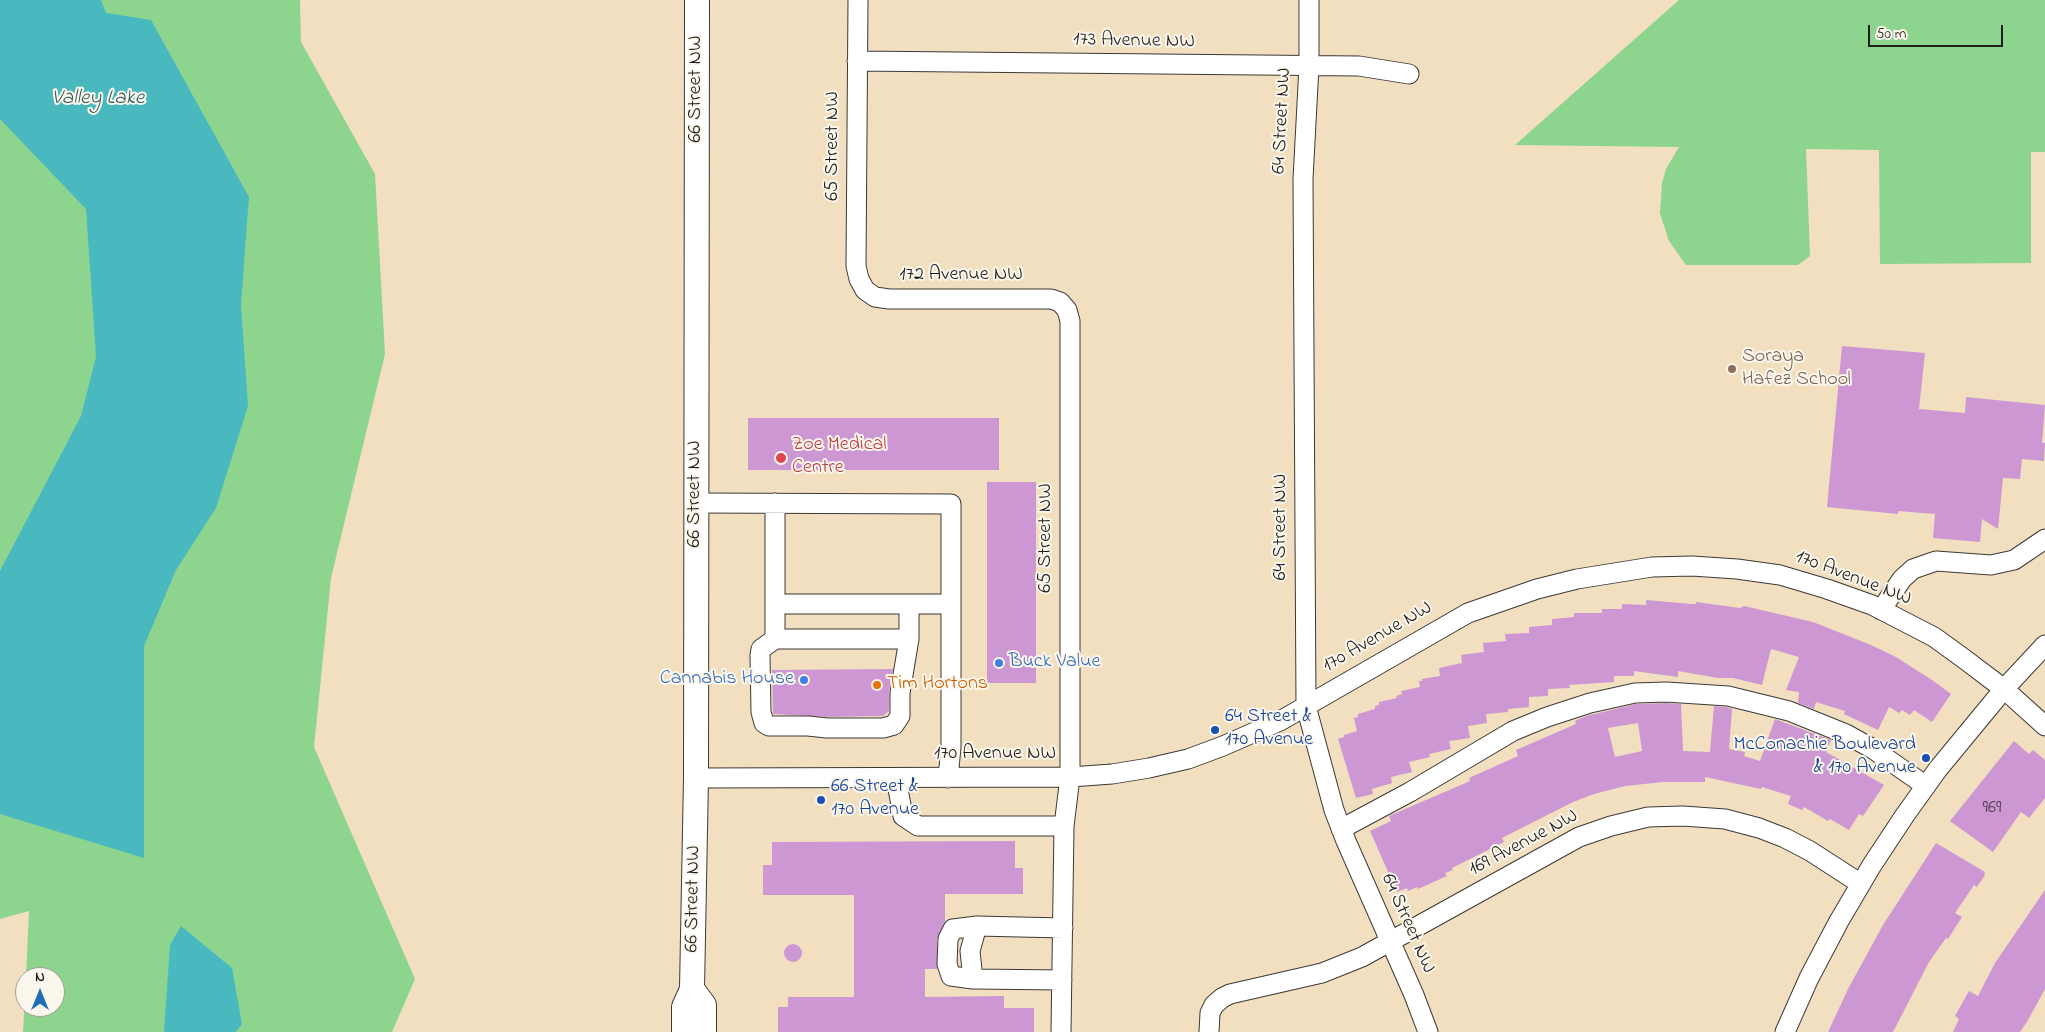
<!DOCTYPE html>
<style>
body{margin:0}
#map{position:relative;width:2045px;height:1032px;overflow:hidden;background:#f1dfc0;font-family:"Indie Flower",sans-serif}
canvas{display:block}
.north{position:absolute;left:15px;top:967px;width:50px;height:50px;box-sizing:border-box;background:#fbf7ec;border:1px solid #a29f99;border-radius:50%;rotate:0deg;font-size:14px;font-weight:700;line-height:20px;text-align:center;color:#1c1c1c}
.north::after{content:'';display:block;margin:auto;width:18px;height:22px;background:#1f6fb2;clip-path:polygon(50% 0,100% 100%,50% 72%,0 100%)}
.scale{position:absolute;left:1868px;top:25px;width:135px;height:22px;box-sizing:border-box;border:2px solid #1c1c1c;border-top:0;padding-left:6px;font-size:15px;line-height:18px;white-space:nowrap;color:#1c1c1c;-webkit-text-stroke:4px #fbf7ec;paint-order:stroke}
</style>
<div id="map">
<canvas width="2045" height="1032"></canvas>
<div class="north">N</div>
<div class="scale">50 m</div>
</div>
<script>
const c = document.querySelector('canvas').getContext('2d');
c.lineJoin = 'round';
function paint(path, color) { c.fillStyle = color; c.fill(path, 'evenodd'); }
const shape = rows => new Path2D(rows.map(r => 'M' + r).join(''));
function stroke(path, color, width, dash) { c.strokeStyle = color; c.lineWidth = width; c.lineCap = dash ? 'butt' : 'round'; c.setLineDash(dash || []); c.stroke(path); }
function drawText(font, color, halo, rows, align = 'center') {
  c.font = font + ' "Indie Flower",sans-serif'; c.lineWidth = 4; c.setLineDash([]); c.textBaseline = 'middle'; c.strokeStyle = halo; c.fillStyle = color; for (const [text, x, y, turn = 0] of rows) {
    c.save(); c.translate(x, y); c.rotate((+turn || 0) * Math.PI / 180); c.textAlign = isNaN(turn) ? turn : align; if (halo) c.strokeText(text, 0, 0); c.fillText(text, 0, 0); c.restore();
  }
}
const green = shape([
 [0,0,300,0,301,42,375,174,385,354,331,578,314,747,415,979,392,1032,23,1032,25,998,25,1007,55,1007,55,977,26,977,29,911,0,919],
 [1679,0,2045,0,2045,152,2031,152,2031,263,1880,264,1879,150,1806,149,1810,256,1798,265,1686,265,1669,241,1660,213,1662,183,1666,169,1679,147,1515,145]
]);
const water = shape([
 [0,0,101,0,106,13,151,20,249,197,241,304,248,406,216,508,176,570,144,646,144,858,0,814,0,571,81,416,96,357,86,209,0,119],
 [181,926,232,968,242,1024,236,1032,164,1032,170,945]
]);
const building = shape([
 [1842,346,1925,353,1919,409,1965,413,1966,397,2045,405,2042,443,2045,443,2044,461,2022,459,2020,479,2003,478,1998,529,1982,519,1980,542,1933,538,1935,514,1898,511,1898,514,1827,507],
 [748,418,999,418,999,470,748,470],
 [987,482,1036,482,1036,683,987,683],
 [1646,600,1692,604,1696,604,1696,602,1740,608,1744,606,1813,622,1871,645,1896,657,1932,680,1951,694,1932,722,1914,710,1910,715,1902,710,1899,713,1889,707,1878,730,1844,714,1845,711,1816,702,1814,709,1798,703,1799,692,1786,690,1799,657,1771,649,1762,685,1733,678,1718,678,1678,671,1678,677,1634,671,1634,676,1614,676,1614,682,1569,685,1570,688,1548,689,1548,696,1529,697,1529,707,1508,709,1508,712,1486,714,1487,723,1468,726,1470,738,1449,741,1451,749,1429,754,1430,757,1409,762,1412,772,1391,777,1392,783,1372,789,1373,794,1356,798,1338,739,1344,737,1344,735,1357,731,1354,718,1358,717,1358,714,1375,709,1375,706,1379,705,1379,702,1397,698,1396,696,1402,694,1401,691,1420,687,1419,681,1422,681,1422,679,1440,676,1439,668,1462,663,1461,655,1484,652,1483,643,1506,641,1505,634,1529,633,1529,627,1552,625,1552,619,1574,617,1574,613,1602,613,1602,609,1622,609,1622,604,1646,605],
 [893,669,889,691,889,711,883,716,828,717,773,714,772,670],
 [1666,703,1681,704,1683,751,1710,752,1714,706,1726,707,1732,709,1729,749,1745,752,1744,756,1760,761,1775,719,1831,740,1826,752,1884,785,1863,816,1859,814,1849,830,1830,819,1828,821,1804,807,1802,810,1788,804,1791,796,1762,787,1761,789,1705,777,1705,782,1663,782,1625,786,1594,794,1573,802,1502,838,1504,842,1452,868,1453,870,1445,873,1447,876,1418,889,1417,887,1408,891,1407,888,1397,892,1370,831,1391,821,1389,816,1470,781,1469,778,1518,756,1516,750,1576,724,1575,721,1586,716,1636,704],
 [1638,723,1642,751,1615,757,1608,728],
 [2014,741,2029,754,2033,750,2045,760,2045,798,2029,818,2021,812,1993,852,1950,821],
 [1015,841,1015,868,1023,868,1023,894,945,894,945,921,937,939,937,969,925,969,925,997,1004,996,1004,1008,1034,1008,1034,1032,778,1032,778,1007,788,1007,788,997,854,997,854,895,763,895,763,865,772,865,772,842],
 [1936,843,1985,872,1984,874,1985,875,1977,887,1974,885,1955,913,1962,917,1948,939,1946,938,1929,962,1893,1032,1828,1032,1848,989,1883,925],
 [2045,890,2045,989,2028,1020,2020,1032,1953,1032,1959,1019,1955,1016,1969,991,1978,996,1995,963],
 '784 953a9 9 0 1 1 18 0a9 9 0 1 1-18 0Z'
]);
const minor = shape([
 [858,0,856,266,859,279,865,290,875,297,889,299,1051,299,1060,302,1067,310,1070,321,1070,777,1064,826,918,826,903,816,896,778],
 [1309,0,1309,66,1303,179,1306,706,1334,810,1346,841,1414,995,1428,1032],
 [857,61,1359,66,1409,74],
 [696,503,951,504,951,747,948,778],
 [775,503,775,639,909,639,909,604,951,604],
 [775,604,909,604],
 [1881,610,1902,579,1913,569,1936,561,1991,565,2014,560,2045,539],
 [775,639,761,649,760,655,761,712,764,723,769,726,808,726,827,728,883,728,894,725,900,716,900,693,909,639],
 [696,778,1070,777,1112,774,1149,768,1188,759,1223,746,1280,721,1468,613,1537,589,1577,579,1652,567,1692,566,1737,569,1780,575,1827,589,1872,605,1934,637,1963,658,2004,689,2045,726],
 [1341,829,1410,792,1513,731,1547,717,1590,703,1635,693,1666,692,1728,696,1789,711,1846,734,1873,749,1926,786],
 [973,979,951,976,947,964,948,939,953,929,977,926],
 [1062,980,973,979,970,951,977,926,1063,928],
 [1061,1032,1064,826],
 [1209,1032,1210,1013,1214,1005,1222,998,1230,994,1322,973,1362,957,1579,837,1611,826,1648,817,1683,816,1725,819,1759,828,1785,838,1810,851,1861,884],
 [1785,1032,1809,978,1839,921,1872,865,1905,815,1938,769,2004,689,2045,645]
]);
const major = shape([
 [692,989,704,1005,704,1032],
 [684,1032,684,1007,692,989,696,778,697,0]
]);
const markers = [
 [1732,369,5,"#8d6e63"],
 [781,458,6,"#e0444e"],
 [999,663,5,"#3f7fe0"],
 [804,680,5,"#3f7fe0"],
 [877,685,5,"#e8710a"],
 [1215,730,5,"#1a4fb4"],
 [1926,758,5,"#1a4fb4"],
 [821,800,5,"#1a4fb4"]
];
const numberNames = [
 ["969",1992,809]
];
const streetNames = [
 ["173 Avenue NW",1134,42,1],
 ["66 Street NW",697,89,-90],
 ["64 Street NW",1283,121,-87],
 ["65 Street NW",834,146,-90],
 ["172 Avenue NW",961,276],
 ["66 Street NW",696,494,-90],
 ["64 Street NW",1282,527,-90],
 ["65 Street NW",1047,538,-90],
 ["170 Avenue NW",1853,579,21],
 ["170 Avenue NW",1378,638,-30],
 ["170 Avenue NW",995,755],
 ["169 Avenue NW",1524,844,-28],
 ["66 Street NW",694,899,-89],
 ["64 Street NW",1407,924,66]
];
const educationNames = [
 ["Soraya",1742,358],
 ["Hafez School",1742,381]
];
const healthNames = [
 ["Zoe Medical",792,446],
 ["Centre",792,469]
];
const shopNames = [
 ["Buck Value",1009,663],
 ["Cannabis House",794,680,"right"]
];
const foodNames = [
 ["Tim Hortons",887,685]
];
const transitNames = [
 ["64 Street &",1225,718],
 ["170 Avenue",1225,741],
 ["McConachie Boulevard",1916,746,"right"],
 ["& 170 Avenue",1916,769,"right"],
 ["66 Street &",831,788],
 ["170 Avenue",831,811]
];
const waterNames = [
 ["Valley Lake",98,100]
];
paint(green, '#8dd48f');
paint(water, '#49b9bf');
paint(building, '#cc97d3');
stroke(minor, '#3c3935', 21);
stroke(major, '#3c3935', 26);
stroke(minor, '#fff', 19);
stroke(major, '#fff', 24);
for (const [x, y, r, color] of markers) { const dot = new Path2D(); dot.arc(x, y, r, 0, 2 * Math.PI); c.fillStyle = color; c.fill(dot); stroke(dot, '#fbf7ec', 2); }
drawText('18px', '#483b4a', null, numberNames);
drawText('20px', '#1c1c1c', '#fbf7ec', streetNames);
drawText('20px', '#785e54', '#fbf7ec', educationNames, 'left');
drawText('20px', '#be3a42', '#fbf7ec', healthNames, 'left');
drawText('20px', '#366cbe', '#fbf7ec', shopNames, 'left');
drawText('20px', '#c56008', '#fbf7ec', foodNames, 'left');
drawText('20px', '#164399', '#fbf7ec', transitNames, 'left');
drawText('italic 21px', '#2e5b5d', '#fbf7ec', waterNames);
</script>
